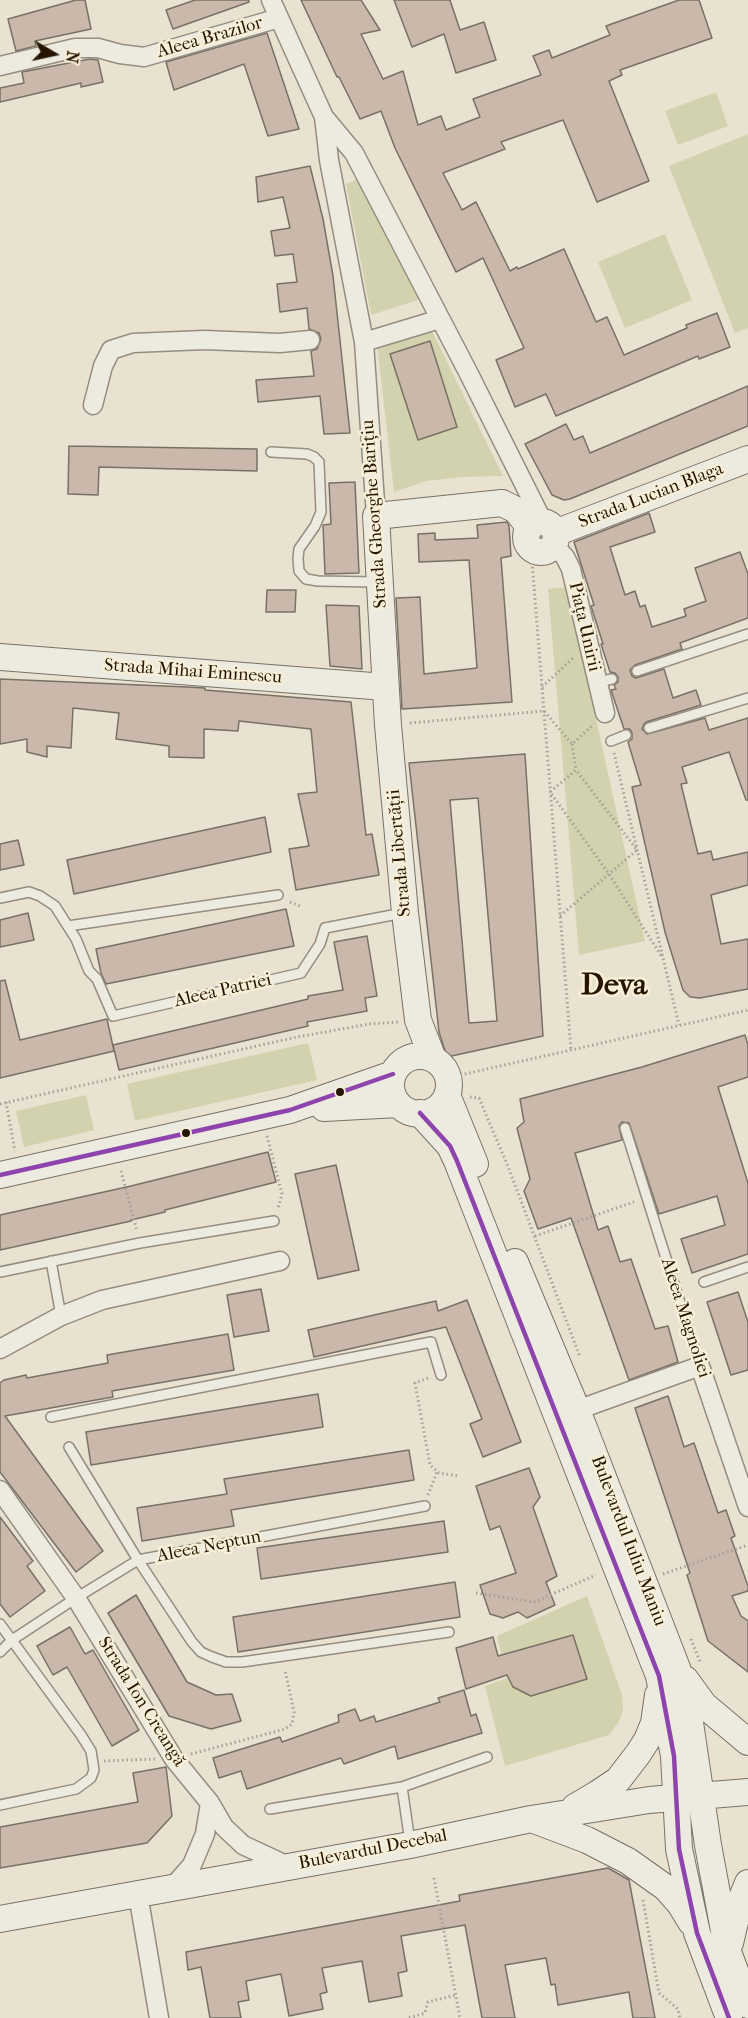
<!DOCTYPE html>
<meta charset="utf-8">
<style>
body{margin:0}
#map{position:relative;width:748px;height:2018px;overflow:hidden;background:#eae2d0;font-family:"IM FELL French Canon",serif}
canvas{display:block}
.north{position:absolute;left:24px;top:24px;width:60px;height:60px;-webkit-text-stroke:4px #f8efd9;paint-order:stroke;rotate:99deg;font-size:16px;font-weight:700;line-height:24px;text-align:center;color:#261601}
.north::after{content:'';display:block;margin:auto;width:21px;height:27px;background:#261601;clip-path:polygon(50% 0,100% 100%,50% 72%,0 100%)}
</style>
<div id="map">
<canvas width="748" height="2018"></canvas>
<div class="north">N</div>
</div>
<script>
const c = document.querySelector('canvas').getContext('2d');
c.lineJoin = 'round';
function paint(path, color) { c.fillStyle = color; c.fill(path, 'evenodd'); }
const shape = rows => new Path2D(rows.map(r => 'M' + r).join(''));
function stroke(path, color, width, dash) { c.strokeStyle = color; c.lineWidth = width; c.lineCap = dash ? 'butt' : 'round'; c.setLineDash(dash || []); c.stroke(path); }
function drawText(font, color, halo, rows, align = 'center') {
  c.font = font + ' "IM FELL French Canon",serif'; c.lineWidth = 5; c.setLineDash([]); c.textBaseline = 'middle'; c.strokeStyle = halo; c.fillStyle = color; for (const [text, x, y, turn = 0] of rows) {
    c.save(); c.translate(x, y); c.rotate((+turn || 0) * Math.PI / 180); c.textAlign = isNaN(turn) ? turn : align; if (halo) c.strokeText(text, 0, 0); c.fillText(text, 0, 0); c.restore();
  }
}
const green = shape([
 [716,92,728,126,678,145,665,111],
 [748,134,748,328,735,333,669,166],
 [358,179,421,299,371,315,346,184],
 [665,234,692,300,625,328,598,262],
 [427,321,503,476,461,477,426,481,394,492,376,334],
 [567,587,645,941,579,955,548,589],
 [308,1043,317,1080,135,1121,127,1084],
 [86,1095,94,1130,24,1147,16,1111],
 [587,1596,622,1695,623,1708,620,1720,609,1735,505,1766,485,1686,507,1678,497,1636]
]);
const building = shape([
 [76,0,85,0,91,29,35,41,36,46,16,51,8,19,76,0],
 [195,0,249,0,249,2,173,29,166,10,195,0],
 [301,0,361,0,380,30,361,34,383,79,403,71,418,125,441,116,446,130,480,117,473,99,541,75,533,56,549,50,552,58,610,35,606,26,679,0,699,0,712,38,620,70,622,75,609,81,649,181,597,202,563,120,501,142,505,149,443,173,462,210,476,202,510,271,517,267,518,269,564,249,596,322,607,317,624,355,687,328,686,325,717,313,730,347,699,359,698,356,556,416,546,394,515,407,496,360,524,348,483,258,456,272,395,148,381,111,360,119,339,77,337,77,301,0],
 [394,0,450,0,460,30,484,22,496,60,456,73,444,34,412,47,394,0],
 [267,33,299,129,268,136,244,64,174,90,166,62,267,33],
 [90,59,98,60,103,82,81,87,81,83,0,102,0,88,24,83,22,72,90,59],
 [310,166,323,219,333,276,350,433,324,434,320,396,258,402,256,380,314,376,311,351,317,349,321,339,319,333,309,329,307,308,280,312,277,284,297,282,293,254,275,256,271,231,290,228,283,197,258,202,256,177,310,166],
 [430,341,457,427,418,440,390,354,430,341],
 [748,386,748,426,570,499,564,500,552,495,525,444,566,424,574,440,583,436,590,453,748,386],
 [69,446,257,449,257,471,99,467,98,495,68,494,69,446],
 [355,482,359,573,325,574,323,525,331,524,329,483,355,482],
 [649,513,655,532,610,547,625,595,635,591,640,607,645,605,652,627,686,616,684,609,706,601,695,568,740,552,748,574,748,618,680,643,682,649,635,665,630,670,632,676,636,678,664,669,673,698,696,690,701,705,646,722,644,724,642,729,647,734,705,718,709,730,748,718,748,800,746,800,729,752,682,767,687,783,681,784,698,854,711,851,713,860,748,852,748,885,711,895,721,944,748,939,748,989,700,998,690,997,683,990,665,932,632,787,641,785,628,742,632,739,632,733,630,729,624,729,611,690,616,689,614,685,618,682,618,677,615,673,610,672,601,644,603,644,591,606,594,605,574,542,649,513],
 [507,522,509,526,511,556,501,558,512,702,402,709,396,598,420,597,424,674,477,668,469,560,419,562,418,534,435,533,435,540,478,538,477,525,507,522],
 [267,590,296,590,295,612,266,612,267,590],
 [326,605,359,606,362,669,330,666,326,605],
 [0,679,187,687,205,688,205,690,351,702,366,835,372,834,379,875,296,890,289,849,309,846,298,794,317,792,311,729,239,721,238,731,204,729,204,758,169,757,169,746,116,739,119,713,73,708,71,748,47,746,47,757,27,752,27,739,0,744,0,679],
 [525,754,543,1036,447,1057,439,1032,409,763,525,754],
 [478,798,497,1021,469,1023,450,800,478,798],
 [265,817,271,852,74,894,67,860,265,817],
 [18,840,24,865,0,870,0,844,18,840],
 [286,909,294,946,106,984,101,973,96,949,286,909],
 [28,913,34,940,0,947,0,920,28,913],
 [367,936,377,996,365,998,367,1011,307,1022,308,1026,119,1070,113,1045,308,999,308,996,343,990,334,942,367,936],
 [5,980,20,1040,107,1019,114,1051,0,1078,0,981,5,980],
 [745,1035,748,1045,748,1077,718,1087,748,1183,748,1254,692,1273,681,1239,725,1225,717,1196,659,1214,629,1123,622,1122,619,1126,622,1140,575,1153,598,1230,608,1226,620,1262,631,1259,655,1329,668,1326,678,1362,629,1380,571,1218,538,1229,524,1191,530,1179,517,1128,524,1122,520,1099,642,1067,745,1035],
 [268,1152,276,1182,165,1210,165,1212,131,1220,131,1221,0,1250,0,1215,131,1186,268,1152],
 [336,1165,359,1270,318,1279,295,1174,336,1165],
 [261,1289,269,1331,234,1337,227,1295,261,1289],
 [738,1292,748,1322,748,1370,731,1375,707,1302,738,1292],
 [467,1300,521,1442,483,1457,470,1424,482,1419,446,1327,314,1357,308,1330,436,1301,438,1311,467,1300],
 [228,1334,234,1370,112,1391,113,1397,5,1416,103,1551,76,1572,0,1472,0,1383,4,1380,26,1375,27,1378,108,1363,107,1355,228,1334],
 [318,1394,323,1427,91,1465,86,1432,318,1394],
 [668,1396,684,1447,694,1443,718,1513,726,1510,735,1536,731,1538,748,1586,748,1591,732,1596,741,1616,748,1621,748,1672,708,1641,687,1575,690,1573,635,1408,668,1396],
 [409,1450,414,1480,231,1510,234,1526,142,1541,137,1508,227,1494,224,1479,409,1450],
 [529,1468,540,1497,533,1507,557,1576,546,1582,555,1605,527,1618,518,1612,503,1618,490,1614,480,1585,516,1573,500,1526,490,1530,476,1486,529,1468],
 [0,1517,33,1561,27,1566,45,1591,10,1617,0,1604,0,1517],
 [444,1521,448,1552,261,1579,257,1548,444,1521],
 [455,1582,460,1617,238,1652,233,1617,455,1582],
 [136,1595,187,1682,216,1695,232,1694,241,1721,211,1729,169,1716,108,1613,136,1595],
 [70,1627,85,1654,93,1650,139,1730,112,1746,67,1667,53,1675,37,1646,70,1627],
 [573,1635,587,1679,531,1696,513,1687,507,1675,466,1689,456,1648,493,1637,498,1656,573,1635],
 [464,1690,471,1716,476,1714,482,1733,398,1759,395,1746,344,1764,341,1758,247,1789,241,1771,219,1778,213,1758,280,1737,282,1742,339,1722,338,1715,355,1709,360,1721,374,1716,376,1722,440,1702,438,1698,464,1690],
 [166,1767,172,1816,147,1843,0,1868,0,1827,138,1802,133,1773,166,1767],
 [608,1868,629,1880,655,2018,633,2018,629,1992,558,2005,555,1984,551,1985,546,1958,505,1965,515,2018,482,2018,465,1925,401,1936,407,1971,398,1973,402,1996,369,2002,362,1961,322,1968,327,1992,320,1994,323,2009,289,2016,281,1974,246,1981,249,2000,238,2002,241,2018,210,2018,201,1967,188,1970,186,1952,460,1901,459,1895,608,1868]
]);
const path = shape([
 [531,549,571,1050],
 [542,687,573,658],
 [410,723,544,711,572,744,593,725],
 [572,744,576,770,550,792,609,874,662,957],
 [614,753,679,1025],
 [290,902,302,907],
 [560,916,637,850,576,770],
 [456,1076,748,1010],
 [470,1097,479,1098,509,1169,580,1357],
 [6,1102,15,1151],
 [0,1104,292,1038,369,1024,398,1022],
 [267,1136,282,1194,278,1208],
 [121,1171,137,1231],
 [535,1236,634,1202],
 [428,1378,415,1383,430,1465,439,1473,459,1476],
 [428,1495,437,1472],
 [663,1574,748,1545],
 [476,1593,534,1602,596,1575],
 [691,1639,701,1664],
 [191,1754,285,1729,292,1724,294,1712,285,1670],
 [104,1761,155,1759],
 [434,1878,460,2018],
 [643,1900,659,1993,678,2009,680,2018],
 [409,2018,425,2013,428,2002,456,1995]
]);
const lane = shape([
 [271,452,307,454,314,457,319,462,321,512,315,526,299,549,298,558,299,571,306,579,318,581,377,582],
 [637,671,748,634],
 [597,682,612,679],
 [649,728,748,698],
 [611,741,626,735],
 [0,898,29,892,40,896,55,906,76,939,89,971,97,979,113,1016,301,973,320,944,325,928,403,913],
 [68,926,278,895],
 [625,1128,700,1366],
 [51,1261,61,1316],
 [0,1272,140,1243,274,1221],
 [704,1282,748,1267],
 [51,1417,431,1342,441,1375],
 [69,1447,138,1560,192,1642,201,1652,212,1657,226,1662,242,1662,449,1632],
 [0,1624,81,1735,91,1751,94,1770,91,1778,76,1789,0,1805],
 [0,1652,12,1640,76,1598,138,1560,425,1506],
 [402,1787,410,1842],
 [270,1809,402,1787,487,1757]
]);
const street = shape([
 [271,0,324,117,329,160,364,342,376,516],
 [0,66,75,48,98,48,120,54,144,57,279,18],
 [324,117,354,153,469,374,543,522],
 [364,342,440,319],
 [93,405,103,366,111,350,133,343,204,340,280,343,310,340],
 [554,545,565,557,571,569,605,713],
 [0,1349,61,1316,102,1300,280,1261],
 [577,1410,700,1366,748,1507],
 [0,1490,76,1598,174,1759,210,1803,224,1827,243,1845,288,1866],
 [172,1888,192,1865,205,1834,210,1803],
 [138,1894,159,2018]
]);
const secondary = shape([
 '526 537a15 15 0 1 1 30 0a15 15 0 1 1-30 0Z',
 [555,533,748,459],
 [0,657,385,687],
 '391 1085a29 29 0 1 1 58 0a29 29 0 1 1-58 0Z',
 [433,1059,418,1020,405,913,388,725,376,516,502,503,516,510,530,528],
 [447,1095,475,1164],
 [324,1108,398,1104],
 [420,1113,450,1146,457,1161,659,1676,674,1756,679,1849,697,1933,729,2018],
 [0,1175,290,1110,393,1074],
 [515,1262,577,1410,677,1668,688,1709,708,1845,728,1952,748,2005],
 [685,1679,704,1705,748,1742],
 [575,1807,597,1794,618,1780,638,1754,647,1740,654,1723,658,1695],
 [534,1820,587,1840,628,1861,666,1888,680,1904,691,1922],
 [0,1919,410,1845,531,1819,649,1800,748,1792],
 [730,1943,739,1905,748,1883]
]);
const bus1 = shape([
 [420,1113,450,1146,457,1161,659,1676,674,1756,679,1849,697,1933,729,2018],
 [0,1175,290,1110,393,1074]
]);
const markers = [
 [340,1092,5,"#261601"],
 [186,1133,5,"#261601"]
];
const streetNames = [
 ["Aleea Brazilor",210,38,-16],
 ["Strada Lucian Blaga",651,496,-21],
 ["Strada Gheorghe Barițiu",375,514,-94],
 ["Piața Unirii",584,627,77],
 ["Strada Mihai Eminescu",193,672,4],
 ["Strada Libertății",400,853,-95],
 ["Aleea Patriei",223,991,-13],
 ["Aleea Magnoliei",685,1318,72],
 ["Bulevardul Iuliu Maniu",628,1541,69],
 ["Aleea Neptun",209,1547,-11],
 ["Strada Ion Creangă",141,1702,58],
 ["Bulevardul Decebal",373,1850,-11]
];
const townNames = [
 ["Deva",614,987]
];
paint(green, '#d3d2ae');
paint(building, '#cab8ab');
stroke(building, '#787165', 1.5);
stroke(lane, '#948d80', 12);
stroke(street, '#948d80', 21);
stroke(secondary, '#787165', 28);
stroke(path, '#a5a198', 3, [1.5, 3]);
stroke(lane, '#edeae0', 9);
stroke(street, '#edeae0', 18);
stroke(secondary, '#edeae0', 26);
stroke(bus1, '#8e44ad', 4.5);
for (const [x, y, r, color] of markers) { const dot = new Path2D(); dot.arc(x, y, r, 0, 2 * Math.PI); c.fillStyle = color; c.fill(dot); stroke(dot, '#f8efd9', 2); }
drawText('18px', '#261601', '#f8efd9', streetNames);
drawText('bold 30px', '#261601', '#f8efd9', townNames);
</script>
